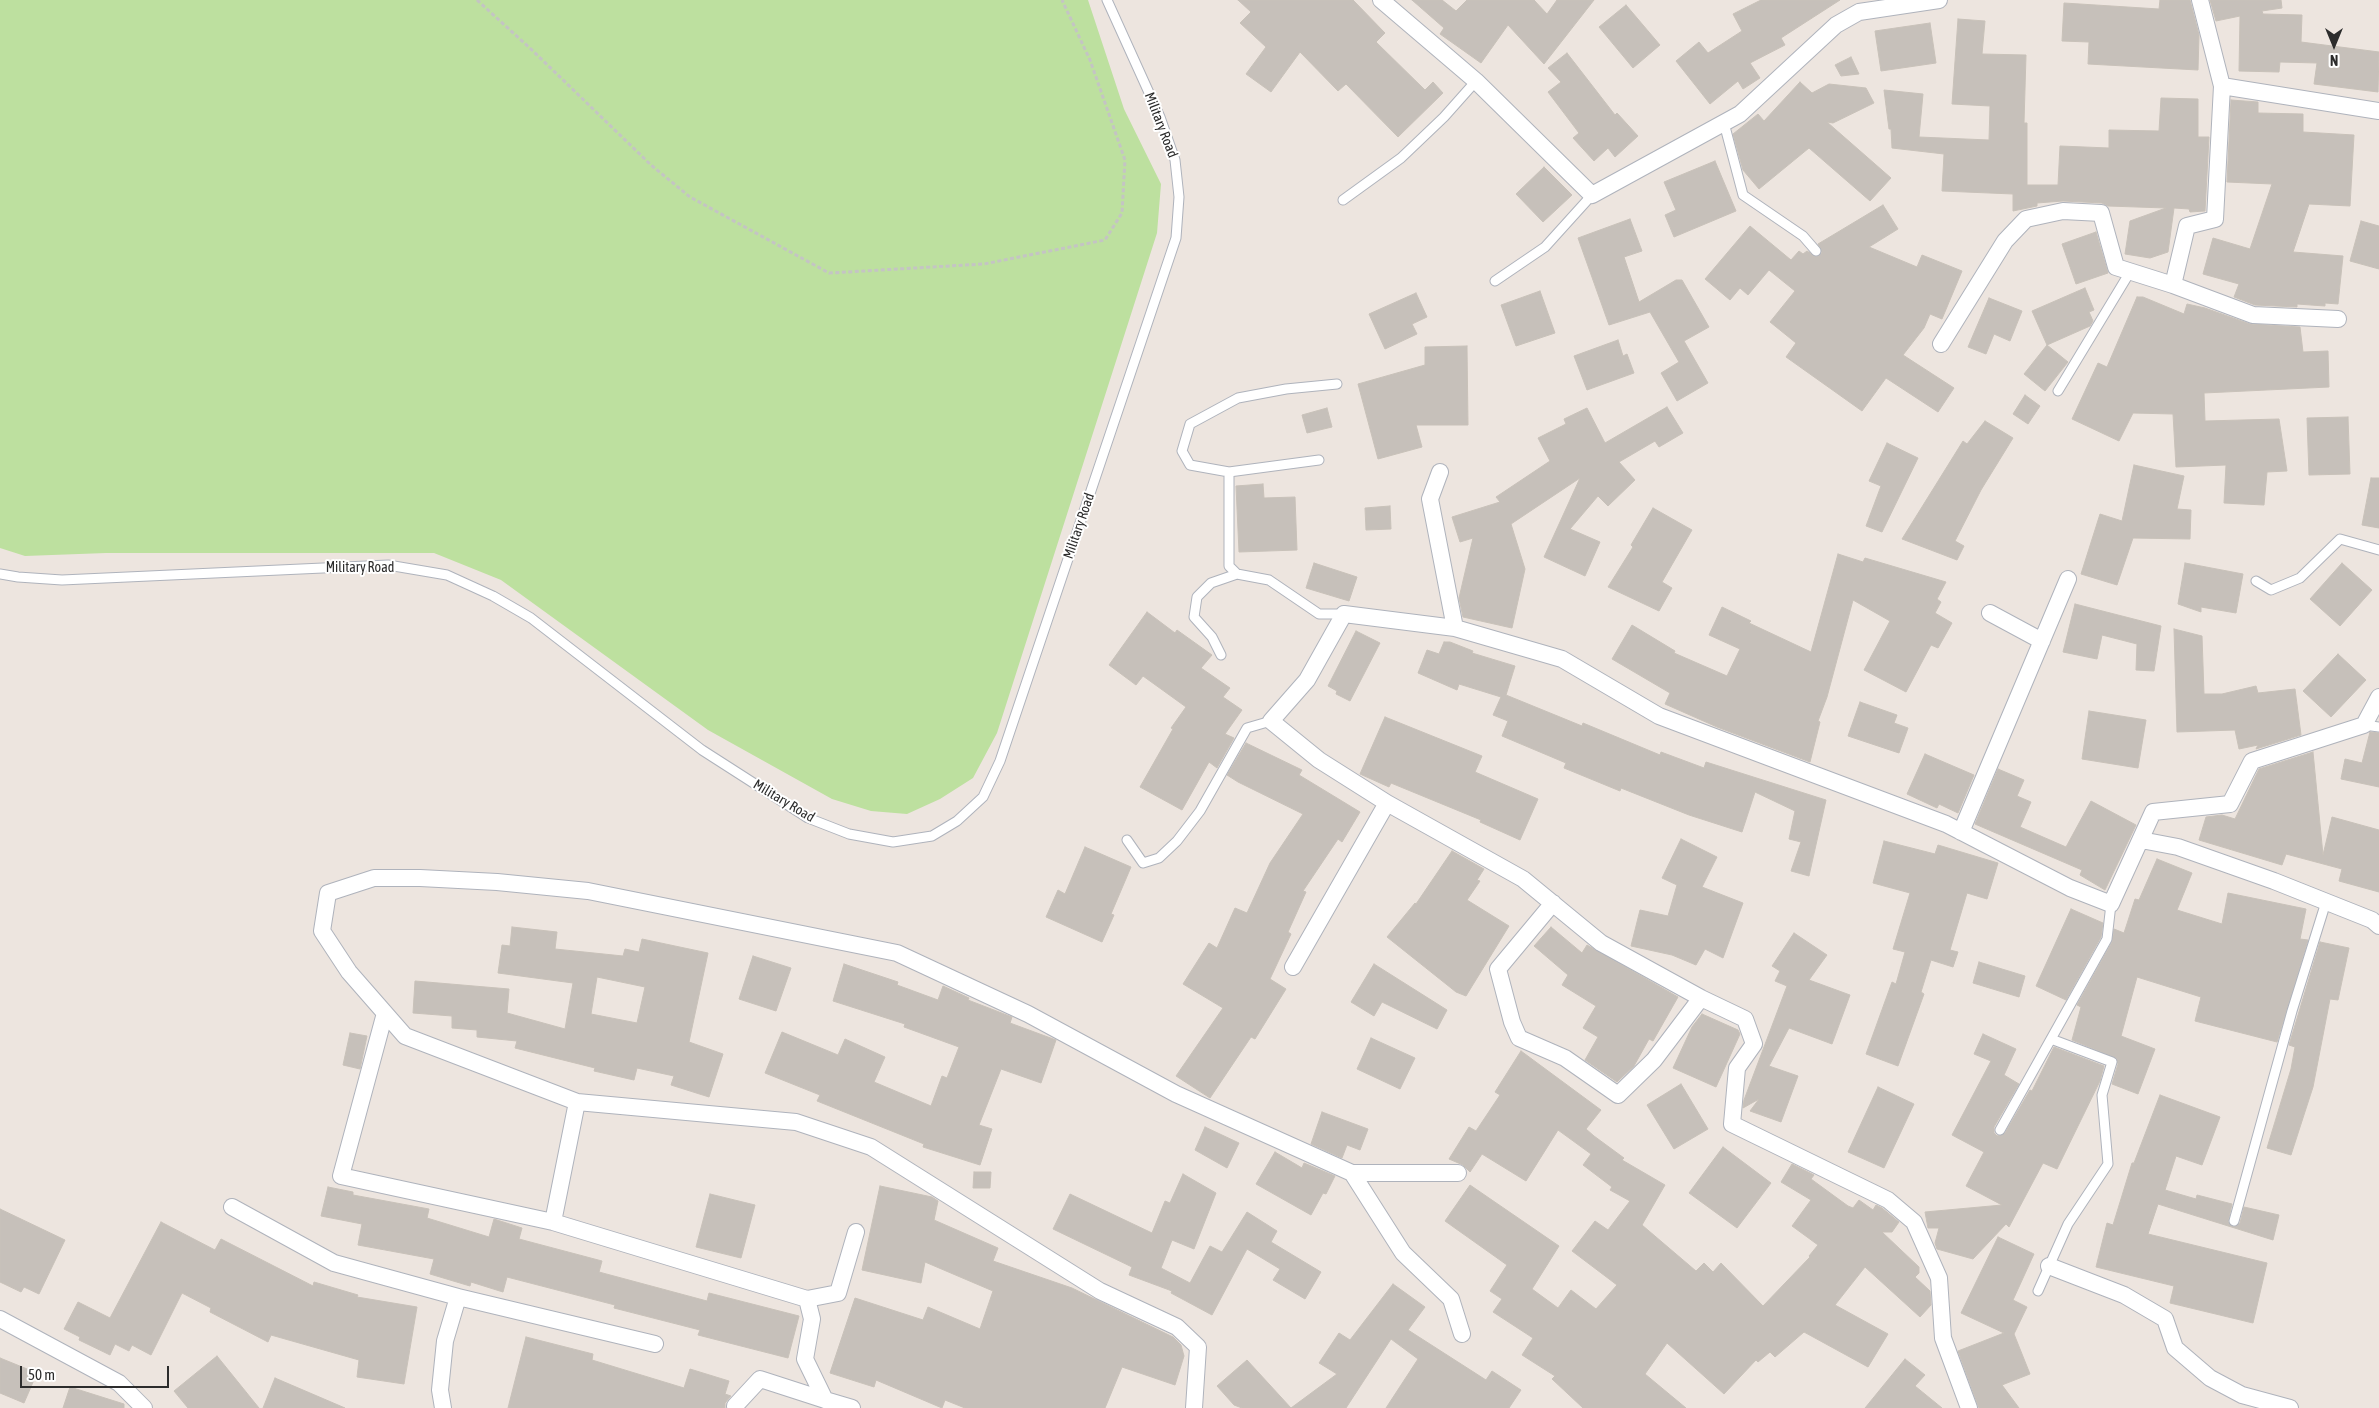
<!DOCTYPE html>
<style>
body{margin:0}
#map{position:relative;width:2379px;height:1408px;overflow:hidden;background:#ede5df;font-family:"Asap Condensed",sans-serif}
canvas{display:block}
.north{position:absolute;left:2309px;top:20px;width:50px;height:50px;-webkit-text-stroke:4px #fff;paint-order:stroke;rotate:180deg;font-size:14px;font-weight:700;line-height:20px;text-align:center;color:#2c2c2c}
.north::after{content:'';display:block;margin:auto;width:18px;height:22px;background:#2c2c2c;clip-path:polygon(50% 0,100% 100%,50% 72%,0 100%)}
.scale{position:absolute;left:20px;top:1366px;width:149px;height:22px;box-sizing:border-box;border:2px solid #2c2c2c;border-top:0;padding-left:6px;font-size:15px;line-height:18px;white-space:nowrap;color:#2c2c2c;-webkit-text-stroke:4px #fff;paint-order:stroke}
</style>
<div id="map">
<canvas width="2379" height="1408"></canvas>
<div class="north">N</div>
<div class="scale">50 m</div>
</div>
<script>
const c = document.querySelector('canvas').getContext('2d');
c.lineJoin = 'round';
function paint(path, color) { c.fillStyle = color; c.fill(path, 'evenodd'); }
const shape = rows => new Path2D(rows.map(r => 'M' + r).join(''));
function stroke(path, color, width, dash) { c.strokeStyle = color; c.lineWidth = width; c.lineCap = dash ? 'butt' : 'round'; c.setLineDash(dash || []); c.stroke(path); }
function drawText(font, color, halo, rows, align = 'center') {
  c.font = font + ' "Asap Condensed",sans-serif'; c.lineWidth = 4; c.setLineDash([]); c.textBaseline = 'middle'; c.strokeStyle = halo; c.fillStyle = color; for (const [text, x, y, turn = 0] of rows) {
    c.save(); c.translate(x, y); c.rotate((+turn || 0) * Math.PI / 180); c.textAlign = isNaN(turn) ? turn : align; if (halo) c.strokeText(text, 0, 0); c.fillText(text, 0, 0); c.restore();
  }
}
const green = shape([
 [0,0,1088,0,1124,109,1161,184,1157,233,997,733,973,778,940,799,907,814,871,811,832,799,708,730,501,580,434,553,106,553,25,556,0,548]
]);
const building = shape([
 [1238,0,1353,0,1385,33,1376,42,1425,90,1433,82,1443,93,1398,137,1346,84,1338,91,1300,52,1271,92,1246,74,1266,47,1240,23,1251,12,1238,0],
 [1412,0,1442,0,1456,11,1467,0,1534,0,1547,14,1557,0,1594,0,1544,64,1508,25,1481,63,1440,34,1444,28,1412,0],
 [1761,0,1840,0,1781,38,1785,45,1750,63,1760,78,1743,89,1738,81,1710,104,1676,61,1699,42,1708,53,1742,31,1733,14,1761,0],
 [2160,0,2190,0,2199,35,2198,70,2088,64,2089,42,2062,41,2064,3,2159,9,2160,0],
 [2210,0,2281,0,2282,8,2262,11,2263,14,2302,15,2301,42,2379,52,2378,92,2314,84,2317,63,2280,62,2279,72,2239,71,2240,16,2216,21,2210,0],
 [1626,5,1660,45,1633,68,1599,27,1626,5],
 [1958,19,1985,21,1982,54,2026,55,2024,123,2027,123,2027,185,2058,185,2060,146,2109,148,2109,130,2159,131,2161,98,2198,99,2198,137,2209,137,2205,211,2190,212,2189,209,2174,208,2168,252,2150,258,2125,254,2130,221,2166,208,2108,206,2102,203,2063,201,2037,203,2037,206,2013,211,2013,194,1942,191,1944,154,1892,148,1891,129,1889,129,1884,90,1923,94,1919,137,1989,140,1990,106,1952,104,1958,19],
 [1930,23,1936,63,1881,71,1875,31,1930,23],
 [1567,53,1615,115,1617,113,1638,136,1615,157,1608,148,1594,161,1573,138,1579,133,1548,92,1561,82,1548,68,1567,53],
 [1851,57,1859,74,1841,76,1835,65,1851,57],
 [1800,82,1812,93,1829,84,1866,88,1874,103,1833,123,1827,122,1891,178,1870,201,1809,148,1759,189,1743,170,1733,134,1758,114,1764,121,1800,82],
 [2231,100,2258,102,2258,113,2303,114,2303,132,2354,135,2350,206,2309,204,2293,252,2343,256,2338,304,2325,303,2325,306,2297,304,2297,307,2255,305,2234,297,2239,284,2203,274,2213,238,2250,249,2272,184,2227,182,2231,100],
 [1715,161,1736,211,1674,237,1665,215,1676,210,1664,182,1715,161],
 [1544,167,1572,195,1543,222,1516,194,1544,167],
 [1883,205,1898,229,1869,247,1917,267,1922,255,1962,271,1942,319,1930,314,1924,328,1903,355,1954,388,1938,412,1886,378,1862,411,1786,357,1796,343,1770,322,1795,291,1769,270,1748,295,1740,288,1730,300,1705,279,1750,226,1791,260,1799,251,1803,254,1807,251,1817,257,1822,253,1818,244,1883,205],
 [1630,219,1642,251,1624,257,1639,302,1676,280,1682,280,1709,327,1684,341,1708,383,1677,401,1661,373,1679,362,1650,312,1609,325,1578,238,1630,219],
 [2361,221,2379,226,2379,269,2350,261,2361,221],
 [2096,232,2108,273,2076,284,2062,244,2096,232],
 [2085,288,2094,310,2089,312,2093,321,2090,326,2047,345,2032,311,2085,288],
 [1540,291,1555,333,1516,346,1501,305,1540,291],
 [1416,293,1427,317,1412,324,1417,334,1385,349,1369,314,1416,293],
 [2137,297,2143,297,2184,314,2187,304,2205,308,2250,324,2300,327,2303,352,2328,351,2329,387,2204,393,2205,421,2279,419,2287,471,2267,472,2264,505,2224,503,2226,465,2176,467,2173,414,2133,413,2119,441,2072,419,2098,363,2107,367,2137,297],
 [1989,298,2022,311,2010,341,1994,334,1986,354,1968,347,1989,298],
 [1618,340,1623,356,1627,354,1634,373,1587,390,1574,356,1618,340],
 [2047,345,2068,362,2045,391,2024,374,2047,345],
 [1467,346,1468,425,1416,425,1422,447,1378,459,1358,384,1425,365,1425,347,1467,346],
 [2025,395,2040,406,2028,424,2013,414,2025,395],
 [1667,407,1683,433,1659,447,1655,441,1619,462,1635,480,1608,506,1598,496,1570,529,1600,542,1585,576,1544,557,1580,478,1511,524,1525,569,1512,628,1463,617,1459,598,1473,538,1460,542,1452,517,1500,502,1496,497,1550,461,1538,438,1566,424,1564,419,1587,408,1605,443,1667,407],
 [1327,408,1332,427,1307,433,1302,415,1327,408],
 [2348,417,2350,474,2309,475,2307,418,2348,417],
 [1985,421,2013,438,1981,490,1955,541,1964,546,1957,560,1902,539,1963,441,1967,444,1985,421],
 [1887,443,1918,458,1882,532,1866,526,1881,486,1869,481,1887,443],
 [2134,465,2184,476,2177,509,2191,510,2190,539,2133,538,2117,585,2081,574,2100,514,2122,521,2134,465],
 [2371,478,2379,478,2379,528,2362,525,2371,478],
 [1263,484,1264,498,1295,497,1297,550,1239,552,1236,486,1263,484],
 [1390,506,1391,529,1366,530,1365,508,1390,506],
 [1653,508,1692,530,1662,582,1672,588,1659,611,1608,587,1633,547,1631,545,1653,508],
 [1838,554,1863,562,1865,558,1946,582,1937,599,1941,602,1935,613,1952,623,1938,648,1931,645,1906,692,1864,670,1890,621,1853,600,1827,697,1818,721,1820,722,1810,762,1717,727,1665,704,1670,693,1612,659,1632,625,1675,651,1674,653,1727,676,1740,649,1709,635,1722,607,1751,621,1749,623,1811,652,1838,554],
 [1314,563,1357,577,1349,601,1306,588,1314,563],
 [2185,563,2243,574,2236,613,2201,607,2201,612,2178,604,2185,563],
 [2342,563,2372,590,2340,626,2310,599,2342,563],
 [2075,604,2161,626,2154,671,2136,670,2137,644,2102,635,2097,659,2063,652,2075,604],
 [1147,612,1175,633,1177,630,1212,655,1201,668,1230,688,1223,697,1242,710,1225,734,1234,738,1217,768,1209,762,1182,810,1140,787,1173,729,1171,728,1186,707,1143,676,1136,685,1109,665,1147,612],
 [2174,629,2202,636,2204,694,2222,694,2256,686,2258,693,2295,689,2301,735,2256,749,2258,745,2239,749,2235,730,2177,732,2174,629],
 [1356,631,1380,643,1350,701,1336,694,1337,691,1328,686,1356,631],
 [1444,642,1450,642,1473,651,1472,653,1515,666,1506,695,1582,726,1583,723,1660,755,1661,752,1704,768,1706,762,1826,800,1809,876,1791,871,1801,842,1789,839,1795,811,1755,792,1742,832,1689,815,1621,788,1620,791,1564,768,1566,763,1502,736,1508,721,1493,715,1501,697,1459,684,1457,690,1418,673,1427,650,1439,654,1444,642],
 [2338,654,2366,680,2331,717,2303,691,2338,654],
 [1860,702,1897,715,1894,723,1908,728,1899,753,1848,736,1860,702],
 [2089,711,2146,720,2138,768,2082,759,2089,711],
 [1385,717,1482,756,1475,772,1538,799,1520,840,1480,822,1481,820,1391,783,1389,787,1360,774,1385,717],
 [2370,732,2379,733,2379,787,2341,779,2345,759,2362,763,2370,732],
 [1246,743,1302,770,1299,775,1360,812,1342,842,1338,839,1303,891,1306,892,1288,932,1291,934,1270,979,1286,989,1255,1039,1251,1037,1210,1098,1176,1076,1223,1008,1183,984,1209,943,1217,948,1235,908,1247,913,1270,863,1303,814,1238,782,1227,775,1246,743],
 [2313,752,2323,855,2332,817,2379,830,2379,892,2339,881,2342,869,2286,854,2282,865,2199,840,2206,817,2222,815,2235,819,2259,769,2313,752],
 [1925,754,1974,775,1958,813,1939,804,1937,808,1907,794,1925,754],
 [1998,769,2024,780,2017,796,2031,802,2020,827,2066,847,2091,801,2136,825,2105,890,2080,875,2082,870,1975,824,1998,769],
 [1681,839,1717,857,1702,887,1743,903,1723,958,1705,949,1696,965,1672,955,1631,946,1640,910,1668,916,1677,885,1662,878,1681,839],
 [1884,841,1935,854,1938,845,1998,863,1987,899,1967,893,1950,950,1958,952,1953,967,1931,960,1921,992,1924,994,1898,1066,1866,1054,1892,982,1896,984,1905,952,1893,949,1910,893,1873,883,1884,841],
 [1085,847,1131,867,1111,914,1114,915,1102,942,1046,917,1058,890,1065,894,1085,847],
 [1452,851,1484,869,1477,880,1480,881,1467,900,1509,926,1466,996,1456,992,1387,937,1415,903,1416,904,1452,851],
 [2157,859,2192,873,2177,910,2222,924,2228,893,2306,909,2300,939,2308,940,2277,1042,2195,1021,2201,997,2137,977,2121,1036,2155,1049,2138,1094,2112,1084,2118,1064,2116,1058,2072,1040,2081,1007,2077,1005,2112,942,2114,929,2124,933,2135,899,2139,900,2157,859],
 [2071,909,2103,923,2101,937,2066,1000,2036,986,2071,909],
 [512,927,557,932,555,949,623,956,625,949,639,952,642,939,708,953,689,1042,723,1054,709,1097,671,1085,674,1076,637,1068,634,1080,594,1071,595,1068,515,1048,517,1041,477,1037,477,1030,452,1028,452,1016,413,1013,415,981,509,989,507,1013,565,1029,573,983,498,973,502,945,510,946,512,927],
 [597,977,645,987,637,1023,591,1014,597,977],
 [1551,927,1582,953,1587,945,1678,997,1653,1041,1649,1039,1634,1066,1617,1082,1585,1060,1598,1037,1583,1028,1596,1006,1562,985,1568,975,1534,946,1551,927],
 [1794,933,1827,955,1809,980,1850,995,1832,1044,1789,1028,1769,1066,1798,1076,1781,1122,1750,1111,1759,1099,1743,1108,1744,1100,1787,986,1775,981,1780,971,1772,966,1794,933],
 [2320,942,2349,948,2338,1000,2330,999,2313,1087,2291,1155,2267,1148,2291,1069,2295,1047,2289,1045,2320,942],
 [753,956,791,968,776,1011,739,999,753,956],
 [1979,962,2025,976,2019,997,1973,983,1979,962],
 [844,964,898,982,897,985,938,1000,943,986,969,998,968,1000,1012,1017,1010,1023,1056,1040,1041,1083,1001,1069,979,1125,992,1129,980,1165,923,1147,924,1144,817,1101,820,1095,765,1073,782,1032,838,1055,845,1039,885,1057,874,1082,931,1106,942,1076,947,1078,959,1047,904,1027,905,1024,833,1001,844,964],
 [1374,964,1447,1010,1437,1029,1382,1002,1374,1016,1351,1002,1374,964],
 [1702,1014,1738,1030,1740,1034,1716,1087,1673,1068,1692,1027,1702,1014],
 [350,1033,367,1036,360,1069,343,1065,350,1033],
 [1983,1034,2016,1049,2004,1075,2019,1084,1994,1127,1994,1133,1997,1136,2005,1133,2030,1090,2032,1091,2054,1047,2104,1066,2100,1081,2057,1169,2043,1163,2009,1227,2006,1224,1973,1259,1937,1249,1935,1243,1939,1228,1928,1228,1925,1212,2002,1205,1966,1186,1984,1152,1952,1135,1991,1061,1974,1054,1983,1034],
 [1371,1038,1415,1058,1400,1089,1357,1069,1371,1038],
 [1521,1051,1601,1110,1586,1129,1594,1136,1624,1158,1622,1160,1665,1185,1642,1225,1696,1271,1704,1263,1713,1272,1721,1263,1763,1306,1810,1257,1809,1256,1818,1245,1792,1226,1811,1200,1781,1182,1792,1164,1814,1175,1811,1179,1848,1206,1853,1208,1859,1200,1873,1210,1876,1205,1882,1208,1899,1222,1892,1232,1882,1232,1919,1267,1919,1273,1915,1277,1930,1291,1931,1305,1920,1317,1865,1267,1835,1305,1888,1334,1868,1367,1804,1332,1775,1357,1770,1352,1758,1362,1756,1360,1724,1394,1667,1343,1645,1374,1686,1408,1583,1408,1552,1379,1555,1376,1522,1355,1533,1338,1493,1312,1502,1299,1490,1291,1507,1265,1445,1221,1470,1185,1559,1246,1532,1289,1558,1308,1571,1290,1596,1309,1617,1285,1572,1251,1595,1221,1608,1230,1630,1201,1610,1190,1612,1187,1583,1165,1591,1154,1558,1130,1526,1181,1482,1154,1470,1172,1463,1165,1449,1159,1469,1127,1476,1131,1500,1095,1495,1092,1521,1051],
 [1681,1084,1708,1129,1674,1149,1647,1105,1681,1084],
 [1878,1087,1914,1104,1884,1168,1848,1152,1878,1087],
 [2160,1095,2220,1117,2202,1165,2176,1156,2165,1190,2196,1199,2197,1195,2232,1204,2228,1222,2233,1227,2240,1223,2244,1207,2279,1215,2273,1240,2158,1204,2148,1234,2267,1263,2253,1323,2170,1303,2174,1286,2096,1267,2107,1223,2113,1225,2132,1163,2134,1163,2160,1095],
 [1322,1112,1368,1129,1360,1150,1347,1145,1342,1158,1311,1144,1322,1112],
 [1205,1127,1239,1143,1227,1168,1195,1150,1205,1127],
 [1723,1147,1771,1183,1737,1228,1689,1193,1723,1147],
 [1275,1152,1302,1168,1304,1163,1335,1176,1326,1194,1323,1193,1311,1215,1256,1184,1275,1152],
 [974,1172,991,1172,990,1188,973,1188,974,1172],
 [1183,1174,1216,1193,1194,1249,1172,1240,1161,1268,1190,1283,1210,1246,1222,1252,1247,1212,1277,1231,1271,1242,1321,1272,1305,1299,1273,1280,1280,1269,1247,1249,1212,1315,1171,1293,1172,1291,1129,1275,1132,1267,1053,1229,1070,1194,1152,1233,1165,1201,1170,1203,1183,1174],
 [880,1186,932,1197,938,1201,934,1220,998,1248,993,1261,1072,1288,1173,1337,1181,1345,1184,1356,1175,1385,1122,1367,1105,1408,965,1408,945,1400,942,1408,876,1380,874,1387,830,1373,855,1298,923,1320,928,1307,980,1329,993,1291,925,1262,921,1283,862,1270,880,1186],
 [328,1187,353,1192,353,1195,429,1209,427,1218,489,1237,494,1219,522,1228,519,1239,602,1261,599,1272,707,1301,709,1293,799,1316,788,1358,698,1335,700,1330,614,1308,615,1305,507,1277,503,1292,471,1282,470,1286,430,1274,434,1259,358,1245,362,1224,321,1216,328,1187],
 [710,1194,755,1205,741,1258,696,1247,710,1194],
 [0,1209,65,1240,39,1294,24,1287,21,1292,0,1282,0,1209],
 [161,1222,215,1250,221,1239,313,1286,314,1282,358,1295,357,1297,417,1307,404,1384,357,1377,359,1360,271,1335,268,1342,210,1312,211,1308,182,1293,151,1355,132,1345,129,1351,115,1344,110,1355,79,1340,80,1337,64,1329,78,1302,110,1318,161,1222],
 [1998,1237,2034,1254,2013,1300,2027,1307,2014,1334,2030,1374,2002,1385,2019,1408,1979,1408,1958,1351,2004,1333,1961,1313,1998,1237],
 [1393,1284,1425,1307,1408,1330,1486,1380,1492,1371,1521,1390,1509,1408,1386,1408,1418,1359,1391,1339,1346,1408,1242,1408,1234,1405,1217,1386,1247,1360,1291,1408,1337,1374,1319,1363,1339,1333,1350,1340,1393,1284],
 [526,1337,593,1354,592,1360,684,1388,690,1369,729,1381,725,1394,731,1396,725,1403,725,1408,508,1408,526,1337],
 [217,1356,259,1408,188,1408,174,1391,217,1356],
 [0,1358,37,1373,24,1403,0,1393,0,1358],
 [1905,1359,1925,1375,1915,1386,1942,1408,1865,1408,1905,1359],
 [275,1378,345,1408,263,1408,275,1378],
 [70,1387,124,1404,124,1408,63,1408,70,1387]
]);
const path = shape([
 [477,0,532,50,651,165,690,197,829,273,984,264,1105,240,1122,213,1125,160,1090,60,1062,0]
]);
const service = shape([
 [1724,123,1743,195,1803,236,1816,251],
 [1343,200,1401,158,1444,117,1476,81],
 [1495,281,1545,247,1592,195],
 [2058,391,2130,272],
 [1319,460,1229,472,1190,465,1182,451,1190,424,1238,398,1286,389,1337,384],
 [1229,472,1229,566,1237,574],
 [0,574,18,577,62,580,388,565,447,575,493,596,531,618,702,750,808,818,849,834,893,842,932,836,957,821,983,797,1000,761,1176,238,1179,197,1175,160,1160,117,1107,0],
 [2256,581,2271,590,2300,578,2340,539,2379,550],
 [1221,655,1212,637,1194,617,1197,597,1211,583,1237,574,1269,580,1319,614,1344,614],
 [2364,725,2379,727],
 [1127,840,1143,863,1159,858,1177,841,1200,811,1247,728,1271,721],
 [2000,1130,2107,939,2111,904],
 [2234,1221,2292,1011,2326,902],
 [2038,1291,2068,1224,2108,1164,2102,1095,2112,1062,2051,1039]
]);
const minor = shape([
 [1381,0,1476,81,1592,195,1740,114,1836,25,1859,12,1939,0],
 [2222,86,2379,111],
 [2173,285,2187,226,2215,219,2222,86,2200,0],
 [1941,344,2005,241,2026,219,2063,211,2101,213,2116,267,2173,285,2253,315,2338,319],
 [1440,472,1430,499,1455,628],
 [1990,613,2042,641],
 [1961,832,2068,579],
 [2141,840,2178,847,2274,881,2372,920,2379,926],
 [1553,903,1498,969,1512,1022,1519,1038,1565,1058,1618,1095,1654,1060,1701,998],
 [1293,967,1387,803],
 [385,1013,341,1176,553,1222,807,1299,812,1319,805,1359,825,1400,852,1408],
 [1352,1173,1403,1253,1451,1299,1462,1334],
 [232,1207,334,1263,458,1297,445,1341,440,1390,443,1408],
 [553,1222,577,1102],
 [2049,1266,2124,1295,2165,1319,2175,1348,2210,1378,2242,1395,2290,1408],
 [458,1297,655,1344],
 [807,1299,838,1293,856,1232],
 [0,1319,119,1383,144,1408],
 [735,1406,760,1379,825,1400],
 [1194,1408,1198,1347,1177,1327,1100,1291,871,1147,796,1122,577,1102,405,1036,349,972,322,931,328,893,374,878,420,878,497,882,588,891,897,953,1028,1014,1176,1094,1352,1173,1458,1173],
 [1969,1408,1943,1338,1939,1278,1914,1222,1888,1200,1732,1124,1737,1068,1754,1044,1745,1019,1701,998,1601,943,1523,879,1387,803,1319,760,1271,721,1307,680,1344,614,1455,628,1562,659,1659,716,1946,824,2070,888,2111,904,2153,812,2230,804,2252,761,2364,725,2379,697]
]);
const streetNames = [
 ["Military Road",1161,125,69],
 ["Military Road",1079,526,-71],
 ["Military Road",360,568],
 ["Military Road",784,801,31]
];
paint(green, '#bde09f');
paint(building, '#c6c0ba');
stroke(building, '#c8c1b9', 1);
stroke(service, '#afb3bc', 11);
stroke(minor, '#afb3bc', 18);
stroke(path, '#c4c4c4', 3, [4, 2.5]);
stroke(service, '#fff', 9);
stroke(minor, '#fff', 16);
drawText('14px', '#2c2c2c', '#fff', streetNames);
</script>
